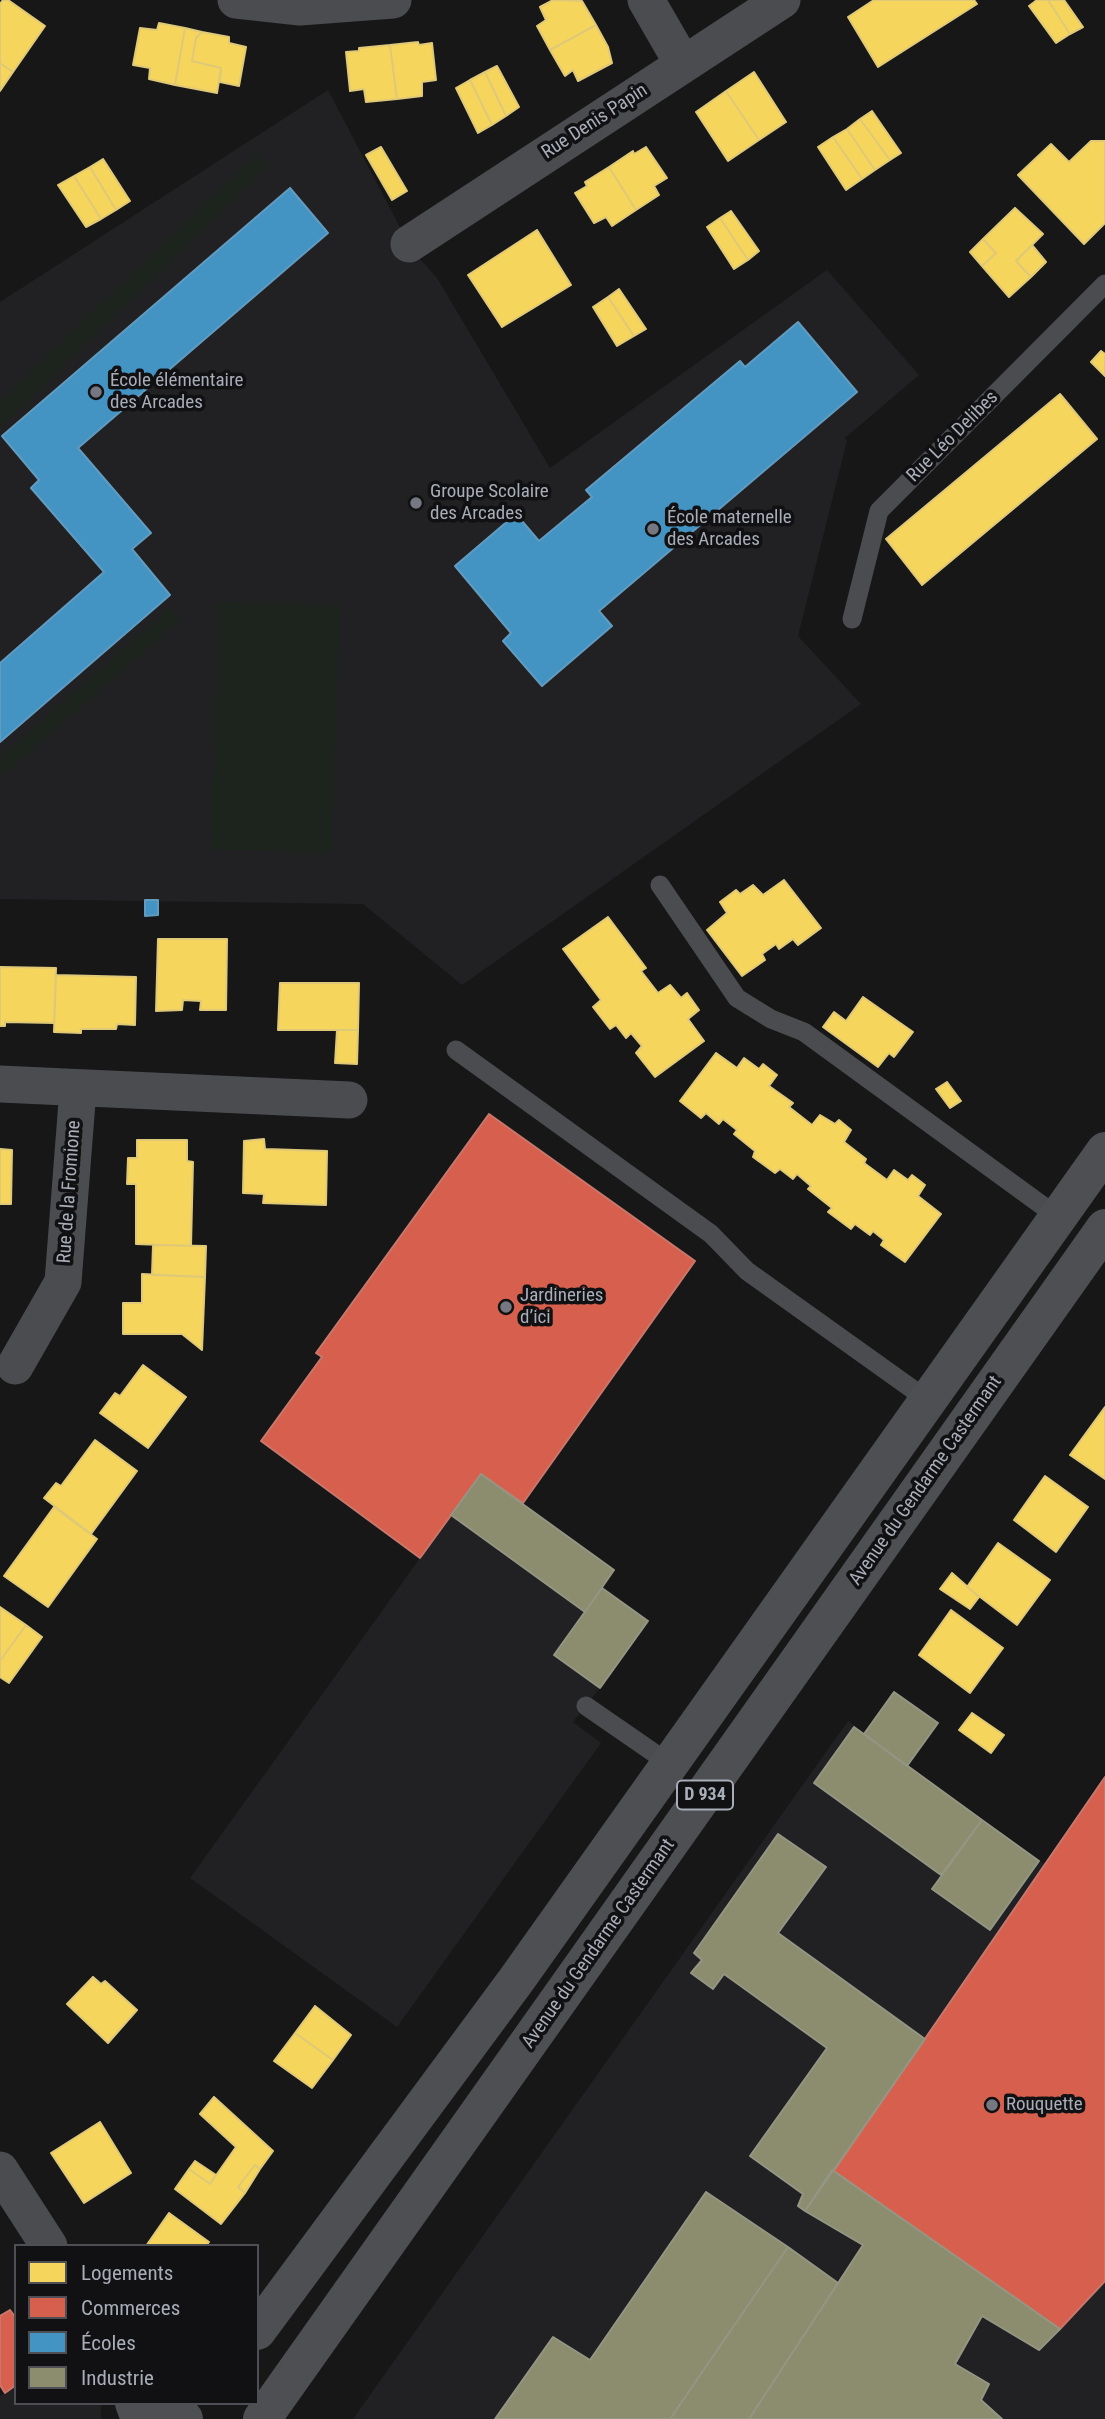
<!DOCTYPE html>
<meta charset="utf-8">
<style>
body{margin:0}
#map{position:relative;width:1105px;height:2419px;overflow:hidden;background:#171717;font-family:"Roboto Condensed",sans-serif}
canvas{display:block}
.legend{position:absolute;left:14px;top:2244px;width:245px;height:161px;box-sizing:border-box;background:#111113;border:2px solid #4d4f55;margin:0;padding:9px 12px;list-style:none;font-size:21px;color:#a8adb8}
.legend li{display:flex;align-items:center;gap:14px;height:35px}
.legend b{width:35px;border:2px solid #4d4f55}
</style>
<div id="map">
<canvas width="1105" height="2419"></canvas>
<ul class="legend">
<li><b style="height:19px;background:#f6d55c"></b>Logements</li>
<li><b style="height:19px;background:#d6604d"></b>Commerces</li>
<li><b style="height:19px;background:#4393c3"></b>Écoles</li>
<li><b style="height:19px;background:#8c8c6e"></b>Industrie</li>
</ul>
</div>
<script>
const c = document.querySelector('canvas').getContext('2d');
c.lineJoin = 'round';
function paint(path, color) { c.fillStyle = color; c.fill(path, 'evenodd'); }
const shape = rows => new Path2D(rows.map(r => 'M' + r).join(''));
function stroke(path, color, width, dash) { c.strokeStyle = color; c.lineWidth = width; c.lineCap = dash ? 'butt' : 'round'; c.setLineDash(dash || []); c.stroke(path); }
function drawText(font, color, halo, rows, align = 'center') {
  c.font = font + ' "Roboto Condensed",sans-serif'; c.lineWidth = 7; c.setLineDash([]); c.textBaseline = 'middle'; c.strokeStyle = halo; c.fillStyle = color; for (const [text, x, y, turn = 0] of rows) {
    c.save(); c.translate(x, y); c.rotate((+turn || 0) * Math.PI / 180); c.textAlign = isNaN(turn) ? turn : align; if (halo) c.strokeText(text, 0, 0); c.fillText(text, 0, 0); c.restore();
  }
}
const built = shape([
 [328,90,412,250,437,278,550,468,827,270,919,375,845,438,847,441,798,636,861,704,462,985,363,904,0,899,0,302],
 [451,1515,585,1612,554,1654,600,1688,573,1722,601,1743,397,2027,190,1878],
 [848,1721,1044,1864,1105,1777,1105,2419,353,2419],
 [16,2385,16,2403,101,2403,101,2419,0,2419,0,2396]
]);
const green = shape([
 [256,154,268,167,0,427,0,401],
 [218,602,340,605,332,853,211,849],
 [170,608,180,620,0,778,0,757]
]);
const homes = shape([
 [3,0,8,0,45,26,13,72,0,63,0,4,3,0],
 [553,0,582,1,596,25,550,50,537,26,546,20,540,7,553,0],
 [874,0,974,0,977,4,878,67,848,17,874,0],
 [1037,0,1048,0,1070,34,1056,43,1029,6,1037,0],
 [1048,0,1064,0,1083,27,1070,34,1048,0],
 [159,23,185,28,175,85,149,79,150,68,133,65,140,28,157,30,159,23],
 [596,25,608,47,612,63,578,81,573,70,565,76,550,50,596,25],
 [185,28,202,32,196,38,192,61,221,68,217,93,175,85,185,28],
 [202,32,229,37,229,43,246,47,239,86,220,82,221,68,192,61,196,38,202,32],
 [418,42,419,45,432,43,436,80,422,82,422,96,397,99,390,45,418,42],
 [390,45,397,99,366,102,364,89,350,91,346,52,359,51,359,48,390,45],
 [0,63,13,72,0,91,0,63],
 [497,66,519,107,506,116,485,72,497,66],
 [485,72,506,116,492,125,470,80,485,72],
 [754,72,786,122,759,140,726,91,754,72],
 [470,80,492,125,478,133,456,88,470,80],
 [726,91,759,140,728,161,696,112,726,91],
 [872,111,901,153,890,160,860,119,872,111],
 [860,119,890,160,875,170,847,129,860,119],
 [847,129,875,170,862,179,833,137,847,129],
 [833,137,862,179,846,190,818,147,833,137],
 [1091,141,1105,141,1105,223,1084,244,1018,175,1051,144,1069,162,1091,141],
 [381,147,407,191,392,200,366,155,381,147],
 [646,147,667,178,654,186,659,195,636,210,609,167,633,151,634,154,646,147],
 [103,159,130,201,116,210,90,167,103,159],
 [90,167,116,210,101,219,74,176,90,167],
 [609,167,636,210,612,226,606,217,594,223,575,193,587,186,585,182,609,167],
 [74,176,101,219,86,227,58,185,74,176],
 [1015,208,1043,234,1016,261,1031,277,1009,297,982,266,996,253,983,239,1015,208],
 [731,211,759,251,748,260,720,218,731,211],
 [720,218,748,260,734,269,707,227,720,218],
 [537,230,571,285,502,327,468,275,537,230],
 [983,239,996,253,982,266,970,252,983,239],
 [1032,245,1046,262,1031,277,1016,261,1032,245],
 [619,289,646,329,634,336,608,297,619,289],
 [608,297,634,336,617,346,593,307,608,297],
 [1101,351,1105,354,1105,376,1091,362,1101,351],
 [1060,394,1097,439,922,585,886,539,1060,394],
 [784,880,821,928,798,945,793,939,779,949,776,944,762,954,765,960,742,976,707,930,727,913,720,902,736,890,740,894,753,885,763,895,784,880],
 [608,917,646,968,641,971,658,993,670,985,681,998,687,993,699,1010,688,1019,704,1041,655,1077,636,1053,642,1046,631,1033,626,1038,616,1025,610,1029,593,1007,601,1000,563,949,608,917],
 [158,939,227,939,226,1010,200,1010,201,1001,183,1000,182,1010,156,1011,158,939],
 [0,967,56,968,54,1023,5,1022,5,1026,0,1026,0,967],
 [56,975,136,977,135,1025,117,1024,116,1029,81,1029,81,1033,54,1032,56,975],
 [280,983,359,983,358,1030,278,1030,280,983],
 [863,997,913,1032,894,1057,889,1053,878,1067,823,1027,834,1012,846,1021,863,997],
 [337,1030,358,1030,357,1064,335,1063,337,1030],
 [716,1053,737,1068,744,1058,759,1069,763,1064,777,1075,769,1086,793,1103,789,1107,812,1125,820,1115,835,1124,839,1120,851,1130,844,1142,866,1159,864,1163,887,1180,894,1170,908,1180,912,1175,925,1185,918,1196,941,1214,905,1262,881,1245,884,1240,873,1231,870,1235,855,1224,851,1229,828,1212,832,1208,808,1189,811,1186,797,1174,793,1179,780,1169,775,1173,753,1157,755,1151,734,1134,737,1130,723,1119,719,1124,706,1113,701,1118,680,1101,716,1053],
 [947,1082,961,1101,950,1108,936,1089,947,1082],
 [264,1139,265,1149,327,1151,326,1205,263,1203,264,1194,243,1193,244,1141,264,1139],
 [137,1140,187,1140,187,1161,193,1162,191,1246,136,1244,136,1184,127,1184,128,1158,137,1158,137,1140],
 [0,1149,12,1150,11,1204,0,1204,0,1149],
 [153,1245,206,1246,205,1277,152,1275,153,1245],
 [142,1274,205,1277,202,1350,182,1334,123,1334,123,1303,142,1303,142,1274],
 [143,1365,186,1397,148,1448,100,1413,115,1393,120,1396,143,1365],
 [1105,1407,1105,1479,1070,1455,1105,1407],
 [95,1440,137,1471,91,1534,44,1498,56,1483,61,1486,95,1440],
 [1045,1476,1088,1507,1056,1552,1014,1520,1045,1476],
 [54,1507,97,1539,48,1607,4,1576,54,1507],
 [998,1543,1050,1580,1017,1625,967,1587,998,1543],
 [952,1573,979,1597,970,1609,940,1589,952,1573],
 [0,1607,26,1625,0,1661,0,1607],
 [951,1610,1003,1648,970,1693,919,1655,951,1610],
 [26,1625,42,1637,9,1683,0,1677,0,1661,26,1625],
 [972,1713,1004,1735,991,1753,959,1730,972,1713],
 [93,1977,101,1984,105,1981,137,2010,108,2043,67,2004,93,1977],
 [315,2006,351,2035,333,2060,295,2033,315,2006],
 [295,2033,333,2060,312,2088,274,2061,295,2033],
 [214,2097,273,2151,260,2169,255,2165,238,2187,245,2193,221,2224,175,2189,189,2169,210,2184,236,2147,200,2114,214,2097],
 [100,2122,131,2173,84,2203,51,2153,100,2122],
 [195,2161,216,2175,210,2184,189,2169,195,2161],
 [255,2165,260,2169,245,2193,238,2187,255,2165],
 [169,2213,209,2242,206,2246,146,2246,169,2213]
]);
const shops = shape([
 [489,1114,695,1261,523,1503,481,1474,420,1558,261,1441,322,1357,316,1353,489,1114],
 [1105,1777,1105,2281,1060,2329,834,2171,1105,1777],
 [10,2310,16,2318,16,2385,5,2393,0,2385,0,2316,10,2310]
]);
const schools = shape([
 [290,188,328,233,78,448,151,533,132,549,170,595,0,742,0,663,104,572,31,488,39,480,2,436,290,188],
 [798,322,857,392,599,611,612,626,542,686,503,641,511,633,455,566,516,514,539,541,592,497,586,490,740,361,745,367,798,322],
 [145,900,158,900,158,915,145,916,145,900]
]);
const industry = shape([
 [481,1474,614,1570,585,1612,451,1515,481,1474],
 [602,1588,648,1621,600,1688,554,1655,602,1588],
 [894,1692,938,1723,907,1766,864,1734,894,1692],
 [854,1727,982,1820,941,1875,814,1783,854,1727],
 [982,1820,1039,1861,990,1930,932,1889,982,1820],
 [778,1834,826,1867,778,1933,925,2039,805,2211,798,2206,803,2194,750,2156,827,2048,724,1974,713,1989,691,1973,702,1960,694,1953,778,1834],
 [832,2170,1060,2329,1039,2350,982,2316,955,2364,989,2384,981,2400,1002,2419,749,2419,863,2245,805,2211,832,2170],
 [706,2192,788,2247,670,2419,495,2419,553,2337,590,2360,706,2192],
 [788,2247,838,2283,749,2419,670,2419,788,2247]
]);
const service = shape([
 [852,619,879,511,1105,284],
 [660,885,737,998,771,1019,804,1032,1058,1217],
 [456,1050,711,1234,747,1271,929,1401],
 [586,1706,670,1764]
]);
const minor = shape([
 [236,0,300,7,393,0],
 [646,0,683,64],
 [409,244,782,0],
 [0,1084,349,1100],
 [15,1366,63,1282,78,1089],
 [0,2170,49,2246]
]);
const primary = shape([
 [257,2331,517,1979,1105,1151],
 [134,2403,140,2419],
 [170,2403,184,2419],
 [262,2419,1105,1228]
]);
const markers = [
 [96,392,7,"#757880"],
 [416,503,7,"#757880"],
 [653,529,7,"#757880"],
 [506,1307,7,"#757880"],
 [992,2105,7,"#757880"]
];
const shields = [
 [705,1795,56]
];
const shieldNames = [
 ["D 934",705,1795]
];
const streetNames = [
 ["Rue Denis Papin",595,122,-33],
 ["Rue Léo Delibes",953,437,-45],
 ["Rue de la Fromione",70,1192,-86],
 ["Avenue du Gendarme Castermant",926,1481,-55],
 ["Avenue du Gendarme Castermant",599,1944,-55]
];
const poiNames = [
 ["École élémentaire",110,381],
 ["des Arcades",110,403],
 ["Groupe Scolaire",430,492],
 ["des Arcades",430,514],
 ["École maternelle",667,518],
 ["des Arcades",667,540],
 ["Jardineries",520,1296],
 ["d’ici",520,1318],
 ["Rouquette",1006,2105]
];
paint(built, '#212123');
paint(green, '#1d241e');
paint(homes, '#f6d55c');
stroke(homes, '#dfc978', 2);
paint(shops, '#d6604d');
stroke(shops, '#c8776d', 2);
paint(schools, '#4393c3');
stroke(schools, '#619bc0', 2);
paint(industry, '#8c8c6e');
stroke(industry, '#949684', 2);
stroke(service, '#4b4c50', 19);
stroke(minor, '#4b4c50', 37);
stroke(primary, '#4d4f52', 38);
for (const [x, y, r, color] of markers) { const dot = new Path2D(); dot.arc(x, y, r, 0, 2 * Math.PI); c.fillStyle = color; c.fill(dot); stroke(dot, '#111113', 2.5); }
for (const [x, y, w] of shields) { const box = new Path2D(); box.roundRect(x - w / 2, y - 14.5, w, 29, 5); c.fillStyle = '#111113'; c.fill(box); stroke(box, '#a8adb8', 2); }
drawText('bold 18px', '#a8adb8', null, shieldNames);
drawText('19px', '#a8adb8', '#111113', streetNames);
drawText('19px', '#a8adb8', '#111113', poiNames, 'left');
</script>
